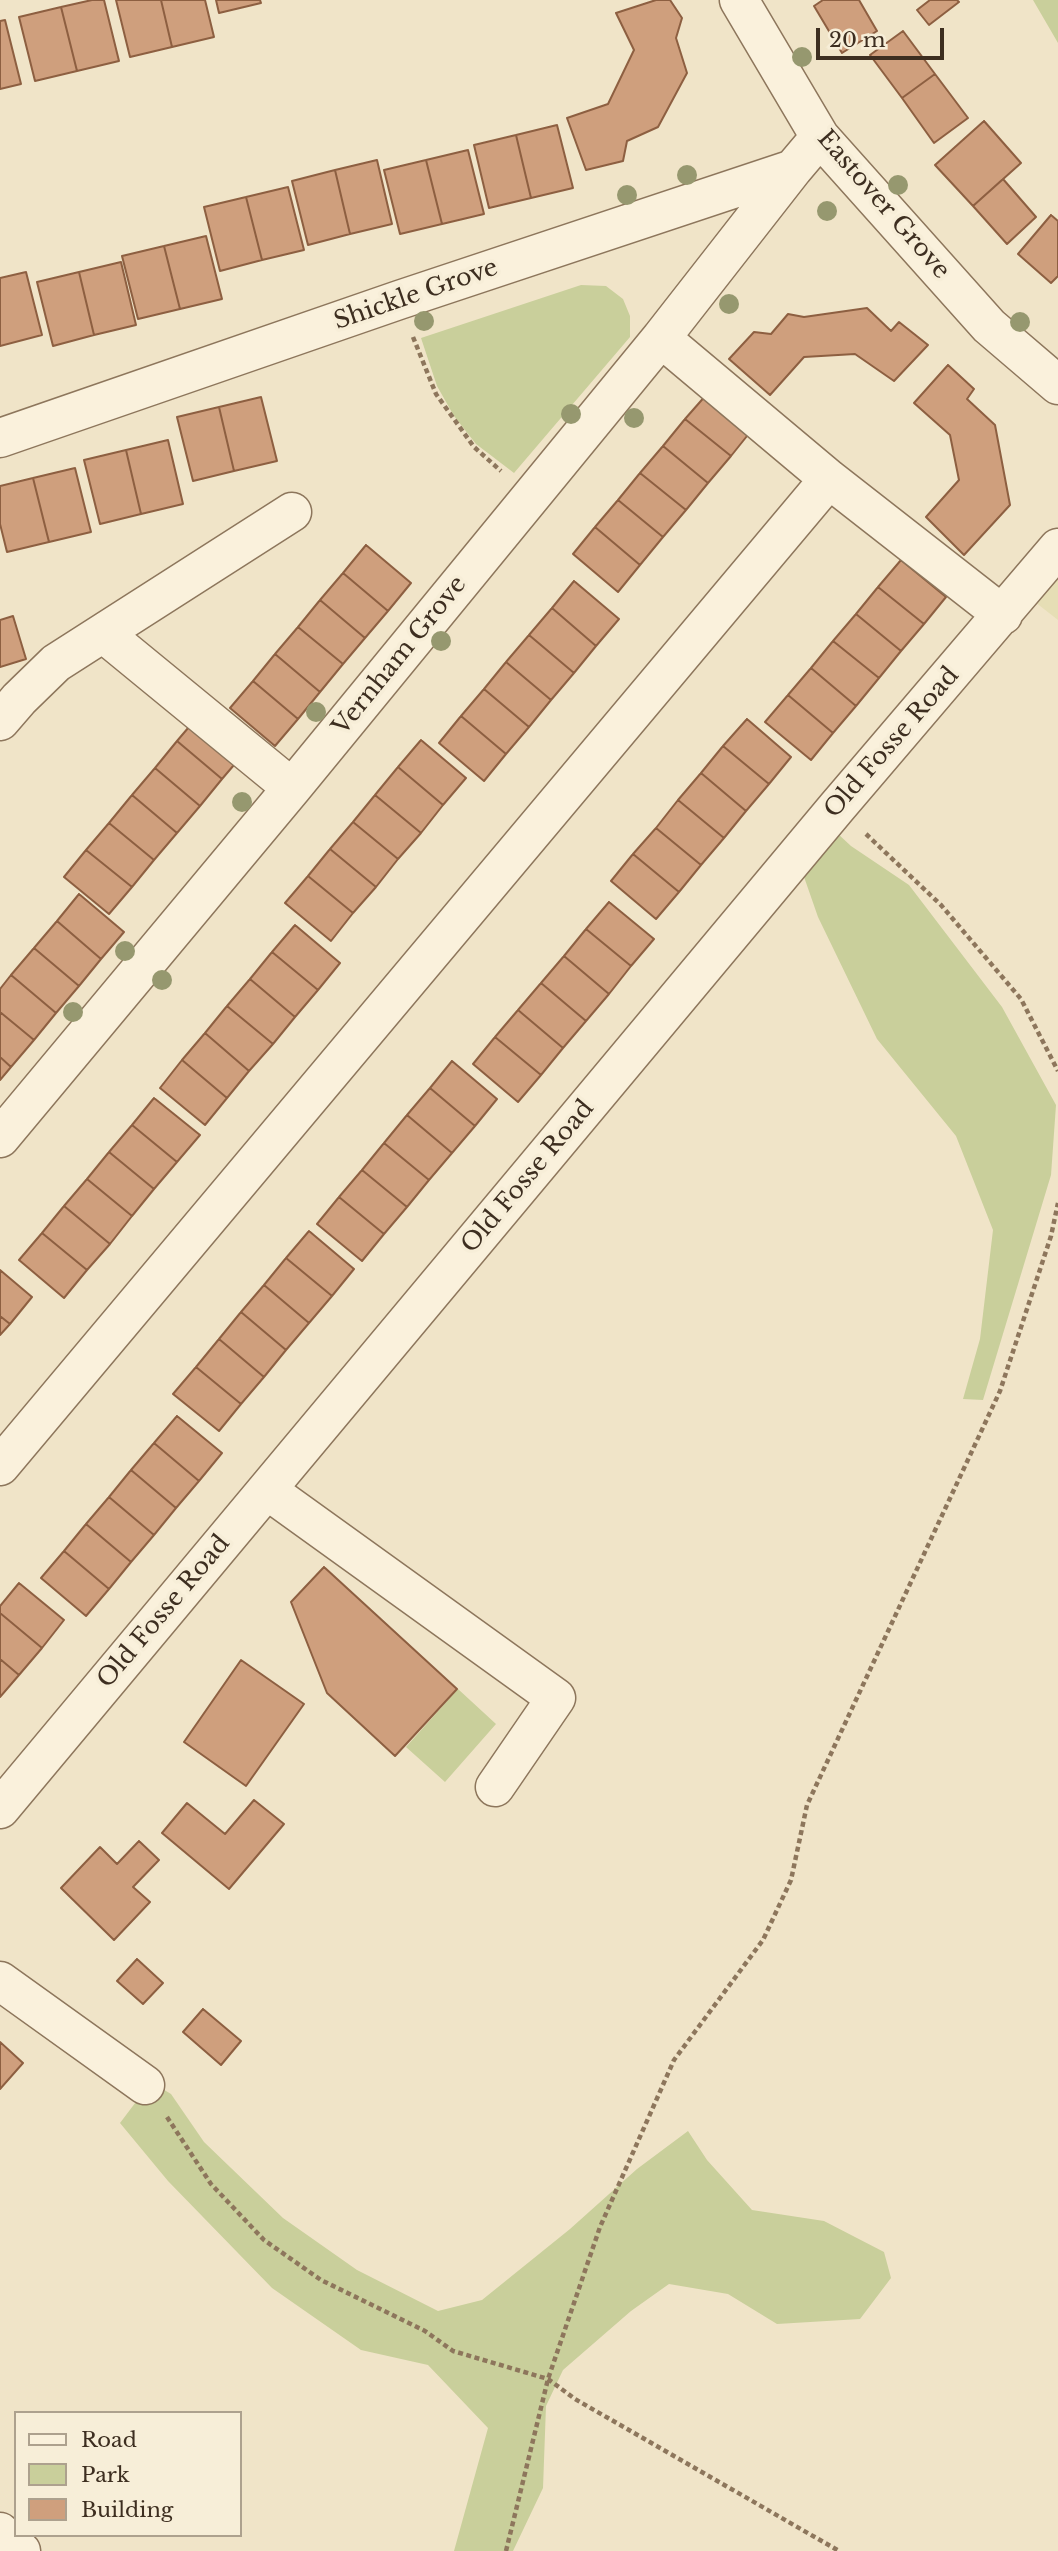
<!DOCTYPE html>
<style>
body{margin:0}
#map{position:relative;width:1058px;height:2551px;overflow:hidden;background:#f0e4c8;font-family:"Libre Baskerville",serif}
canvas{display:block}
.legend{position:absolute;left:14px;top:2411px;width:228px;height:126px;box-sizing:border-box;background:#f7eed8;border:2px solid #ada18e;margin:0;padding:9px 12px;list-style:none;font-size:21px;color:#3d2e20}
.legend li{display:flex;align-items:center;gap:14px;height:35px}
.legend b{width:35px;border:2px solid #ada18e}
.scale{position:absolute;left:816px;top:28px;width:128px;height:32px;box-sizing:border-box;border:4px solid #3d2e20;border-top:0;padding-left:9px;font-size:21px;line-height:24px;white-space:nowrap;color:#3d2e20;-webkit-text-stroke:5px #f7eed8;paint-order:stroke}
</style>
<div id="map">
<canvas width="1058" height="2551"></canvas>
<ul class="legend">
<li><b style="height:9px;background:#faf1dc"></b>Road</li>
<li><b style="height:19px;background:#c9cf9b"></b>Park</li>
<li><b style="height:19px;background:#cf9f7d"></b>Building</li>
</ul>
<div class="scale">20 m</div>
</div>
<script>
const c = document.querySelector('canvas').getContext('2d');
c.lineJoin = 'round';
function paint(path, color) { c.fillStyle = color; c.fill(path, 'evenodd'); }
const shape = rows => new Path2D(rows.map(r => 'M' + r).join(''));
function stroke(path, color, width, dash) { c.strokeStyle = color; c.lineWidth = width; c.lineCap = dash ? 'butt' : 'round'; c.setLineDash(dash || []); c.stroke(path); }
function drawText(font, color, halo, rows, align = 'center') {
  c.font = font + ' "Libre Baskerville",serif'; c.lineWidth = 7; c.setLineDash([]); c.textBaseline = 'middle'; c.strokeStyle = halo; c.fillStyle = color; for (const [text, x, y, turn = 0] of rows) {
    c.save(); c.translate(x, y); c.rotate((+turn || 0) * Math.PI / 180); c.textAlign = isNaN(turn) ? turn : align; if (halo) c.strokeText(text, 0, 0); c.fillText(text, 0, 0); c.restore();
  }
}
const farmland = shape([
 [1058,575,1058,620,1035,602]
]);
const green = shape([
 [1033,0,1058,0,1058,43],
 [581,285,606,286,623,299,630,316,630,337,514,473,476,444,454,416,437,386,421,338],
 [837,833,851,846,909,885,1002,1007,1056,1105,1051,1175,983,1400,963,1399,980,1339,993,1230,956,1136,877,1039,818,917,803,874],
 [458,1689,496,1724,445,1782,406,1747],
 [151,2082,171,2094,204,2142,283,2218,357,2270,438,2311,482,2300,570,2229,637,2169,688,2131,707,2160,752,2210,824,2221,884,2252,891,2278,860,2319,777,2324,728,2294,669,2284,631,2311,563,2370,546,2406,543,2488,513,2551,454,2551,488,2428,428,2365,361,2350,272,2288,168,2181,120,2123]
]);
const building = shape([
 [92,0,104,0,119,61,77,71,61,7,92,0],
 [116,0,161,0,172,47,130,57,116,0],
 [161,0,205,0,214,37,172,47,161,0],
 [216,0,260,0,261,3,219,13,216,0],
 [656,0,670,0,682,18,676,38,687,73,658,127,627,141,623,161,586,170,567,118,608,104,634,50,616,13,656,0],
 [823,0,859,0,877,31,842,53,814,6,823,0],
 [930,0,957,0,959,2,929,25,917,10,930,0],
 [61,7,77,71,35,81,19,17,61,7],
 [5,20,21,84,0,89,0,21,5,20],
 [903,31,935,74,902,98,870,55,903,31],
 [935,74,968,118,934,143,902,98,935,74],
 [984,121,1021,163,973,206,935,165,984,121],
 [557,125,573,188,531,198,516,135,557,125],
 [516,135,531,198,489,208,474,145,516,135],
 [468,150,484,214,442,224,426,160,468,150],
 [377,160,392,224,350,234,335,170,377,160],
 [426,160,442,224,400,234,384,170,426,160],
 [335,170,350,234,308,245,292,181,335,170],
 [1003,179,1036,217,1007,244,973,206,1003,179],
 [288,187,304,250,262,260,246,197,288,187],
 [246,197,262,260,220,271,204,207,246,197],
 [1051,215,1058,221,1058,276,1051,283,1018,254,1051,215],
 [206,236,222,299,180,309,164,246,206,236],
 [164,246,180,309,138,319,122,256,164,246],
 [121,262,136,325,94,335,79,272,121,262],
 [26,272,42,335,0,346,0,278,26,272],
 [79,272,94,335,53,346,37,282,79,272],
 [867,308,891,331,899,322,928,345,894,381,855,354,804,357,770,395,729,359,754,332,771,334,788,314,804,317,867,308],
 [948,365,974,389,967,399,995,425,1010,505,964,555,926,517,959,480,950,435,914,403,948,365],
 [707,394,751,431,731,456,685,419,707,394],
 [261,397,277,461,234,471,219,407,261,397],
 [219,407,234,471,193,481,177,417,219,407],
 [685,419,731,456,708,483,663,446,685,419],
 [168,440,183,504,141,514,126,450,168,440],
 [663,446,708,483,686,510,640,473,663,446],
 [126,450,141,514,100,524,84,460,126,450],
 [75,468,91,532,49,542,33,478,75,468],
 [640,473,686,510,663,537,618,500,640,473],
 [33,478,49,542,7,552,0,524,0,486,33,478],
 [618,500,663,537,640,565,595,527,618,500],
 [595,527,640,565,618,592,573,554,595,527],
 [366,545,411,583,388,611,343,573,366,545],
 [901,560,946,597,924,624,878,587,901,560],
 [343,573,388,611,365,638,320,600,343,573],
 [574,581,619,619,596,646,552,608,574,581],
 [878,587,924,624,901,651,856,614,878,587],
 [320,600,365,638,343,664,298,627,320,600],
 [552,608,596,646,574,673,529,635,552,608],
 [856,614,901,651,879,678,833,641,856,614],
 [13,616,26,659,0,667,0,620,13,616],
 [298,627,343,664,320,692,275,654,298,627],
 [529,635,574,673,551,700,506,662,529,635],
 [833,641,879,678,856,706,811,668,833,641],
 [275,654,320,692,298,719,253,681,275,654],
 [506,662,551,700,529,727,484,689,506,662],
 [811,668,856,706,833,733,788,695,811,668],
 [253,681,298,719,275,746,230,708,253,681],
 [484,689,529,727,506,754,461,716,484,689],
 [788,695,833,733,811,760,765,722,788,695],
 [200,714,245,752,222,779,177,741,200,714],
 [461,716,506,754,484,781,439,743,461,716],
 [747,719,791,757,769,784,723,746,747,719],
 [421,740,466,778,443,805,398,767,421,740],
 [177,741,222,779,200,806,155,768,177,741],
 [723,746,769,784,746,811,701,773,723,746],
 [398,767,443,805,421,833,375,795,398,767],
 [155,768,200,806,177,833,132,795,155,768],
 [701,773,746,811,724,838,678,800,701,773],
 [132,795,177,833,154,860,109,823,132,795],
 [375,795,421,833,398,859,353,822,375,795],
 [678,800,724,838,701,865,656,828,678,800],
 [353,822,398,859,376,887,330,849,353,822],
 [109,823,154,860,132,887,86,850,109,823],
 [656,828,701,865,679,892,633,854,656,828],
 [330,849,376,887,353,913,308,876,330,849],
 [86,850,132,887,109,914,64,877,86,850],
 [633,854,679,892,656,919,611,881,633,854],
 [308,876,353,913,331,941,285,903,308,876],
 [79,894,124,932,101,959,57,921,79,894],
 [609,902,654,939,631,966,586,929,609,902],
 [57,921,101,959,79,986,34,948,57,921],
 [295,925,340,963,318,990,272,952,295,925],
 [586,929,631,966,609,994,564,956,586,929],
 [34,948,79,986,56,1013,11,975,34,948],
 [272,952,318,990,295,1017,250,979,272,952],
 [564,956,609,994,586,1021,541,983,564,956],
 [11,975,56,1013,34,1040,0,1012,0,989,11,975],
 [250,979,295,1017,273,1044,227,1006,250,979],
 [541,983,586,1021,563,1048,518,1010,541,983],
 [227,1006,273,1044,249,1071,205,1033,227,1006],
 [518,1010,563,1048,541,1075,495,1037,518,1010],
 [0,1012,34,1040,11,1067,0,1057,0,1012],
 [205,1033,249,1071,227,1098,182,1060,205,1033],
 [495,1037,541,1075,518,1102,473,1064,495,1037],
 [0,1057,11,1067,0,1080,0,1057],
 [182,1060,227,1098,205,1125,160,1088,182,1060],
 [452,1061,497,1099,475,1126,430,1088,452,1061],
 [430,1088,475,1126,452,1153,407,1115,430,1088],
 [154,1098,200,1135,177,1162,132,1125,154,1098],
 [407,1115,452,1153,429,1180,384,1143,407,1115],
 [132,1125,177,1162,154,1189,109,1152,132,1125],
 [384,1143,429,1180,407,1207,362,1170,384,1143],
 [109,1152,154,1189,132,1216,87,1179,109,1152],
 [362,1170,407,1207,384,1234,339,1197,362,1170],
 [87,1179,132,1216,110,1244,64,1206,87,1179],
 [339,1197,384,1234,362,1261,317,1224,339,1197],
 [64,1206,110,1244,87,1270,42,1233,64,1206],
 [309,1231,354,1269,332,1296,286,1258,309,1231],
 [42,1233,87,1270,64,1298,19,1260,42,1233],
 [286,1258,332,1296,309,1323,264,1285,286,1258],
 [0,1270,32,1297,10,1324,0,1316,0,1270],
 [264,1285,309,1323,286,1350,241,1312,264,1285],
 [241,1312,286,1350,264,1377,219,1339,241,1312],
 [0,1316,10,1324,0,1335,0,1316],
 [219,1339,264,1377,241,1404,196,1367,219,1339],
 [196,1367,241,1404,219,1431,173,1394,196,1367],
 [177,1416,222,1453,199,1481,154,1443,177,1416],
 [154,1443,199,1481,176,1508,131,1470,154,1443],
 [131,1470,176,1508,154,1535,109,1497,131,1470],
 [109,1497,154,1535,131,1562,86,1524,109,1497],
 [86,1524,131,1562,109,1589,64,1551,86,1524],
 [64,1551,109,1589,86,1616,41,1578,64,1551],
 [324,1567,457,1689,395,1756,327,1693,291,1602,324,1567],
 [19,1583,64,1620,42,1648,0,1613,0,1606,19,1583],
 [0,1613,42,1648,19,1675,0,1659,0,1613],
 [0,1659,19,1675,0,1697,0,1659],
 [241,1660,304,1704,246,1786,184,1742,241,1660],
 [254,1800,284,1824,229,1889,162,1833,187,1803,225,1834,254,1800],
 [139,1841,159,1860,133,1887,150,1902,114,1940,61,1888,100,1847,117,1864,139,1841],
 [137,1959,163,1983,143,2004,117,1981,137,1959],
 [203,2009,241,2041,221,2065,183,2032,203,2009],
 [0,2042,23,2063,0,2089,0,2042]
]);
const path = shape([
 [413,337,436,394,474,447,501,471],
 [866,834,941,905,1021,999,1058,1071],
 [167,2117,211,2184,264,2240,321,2280,425,2331,453,2351,548,2379,575,2399,839,2551],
 [506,2551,548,2379,600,2227,674,2060,763,1940,791,1880,807,1805,1000,1391,1051,1236,1058,1203]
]);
const minor = shape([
 [739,0,820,137,989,326,1058,385],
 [661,338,829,479,1003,615],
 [0,438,399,300,793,169,820,137],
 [103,633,292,788],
 [0,721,19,699,56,663,292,512],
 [0,1138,292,788,661,338,793,169],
 [0,1466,829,479],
 [267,1490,556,1698,495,1787],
 [0,1809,837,807,1058,548],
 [0,1981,145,2085],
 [0,2532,21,2551]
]);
const trees = [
 [802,57],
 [687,175],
 [898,185],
 [627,195],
 [827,211],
 [729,304],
 [424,321],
 [1020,322],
 [571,414],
 [634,418],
 [441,641],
 [316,712],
 [242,802],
 [125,951],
 [162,980],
 [73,1012]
];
const streetNames = [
 ["Eastover Grove",883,205,49],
 ["Shickle Grove",416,295,-19],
 ["Vernham Grove",400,656,-51],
 ["Old Fosse Road",892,743,-49],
 ["Old Fosse Road",528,1177,-50],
 ["Old Fosse Road",164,1612,-50]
];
paint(farmland, '#e6deb5');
paint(green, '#c9cf9b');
paint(building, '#cf9f7d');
stroke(building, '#8d5f41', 2);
stroke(minor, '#8d765c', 41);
stroke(path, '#8d765c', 4.5, [5, 3.5]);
stroke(minor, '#faf1dc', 38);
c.fillStyle = '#96986f';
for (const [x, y] of trees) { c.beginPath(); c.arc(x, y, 10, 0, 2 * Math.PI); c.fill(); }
drawText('24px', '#3d2e20', '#f7eed8', streetNames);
</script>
